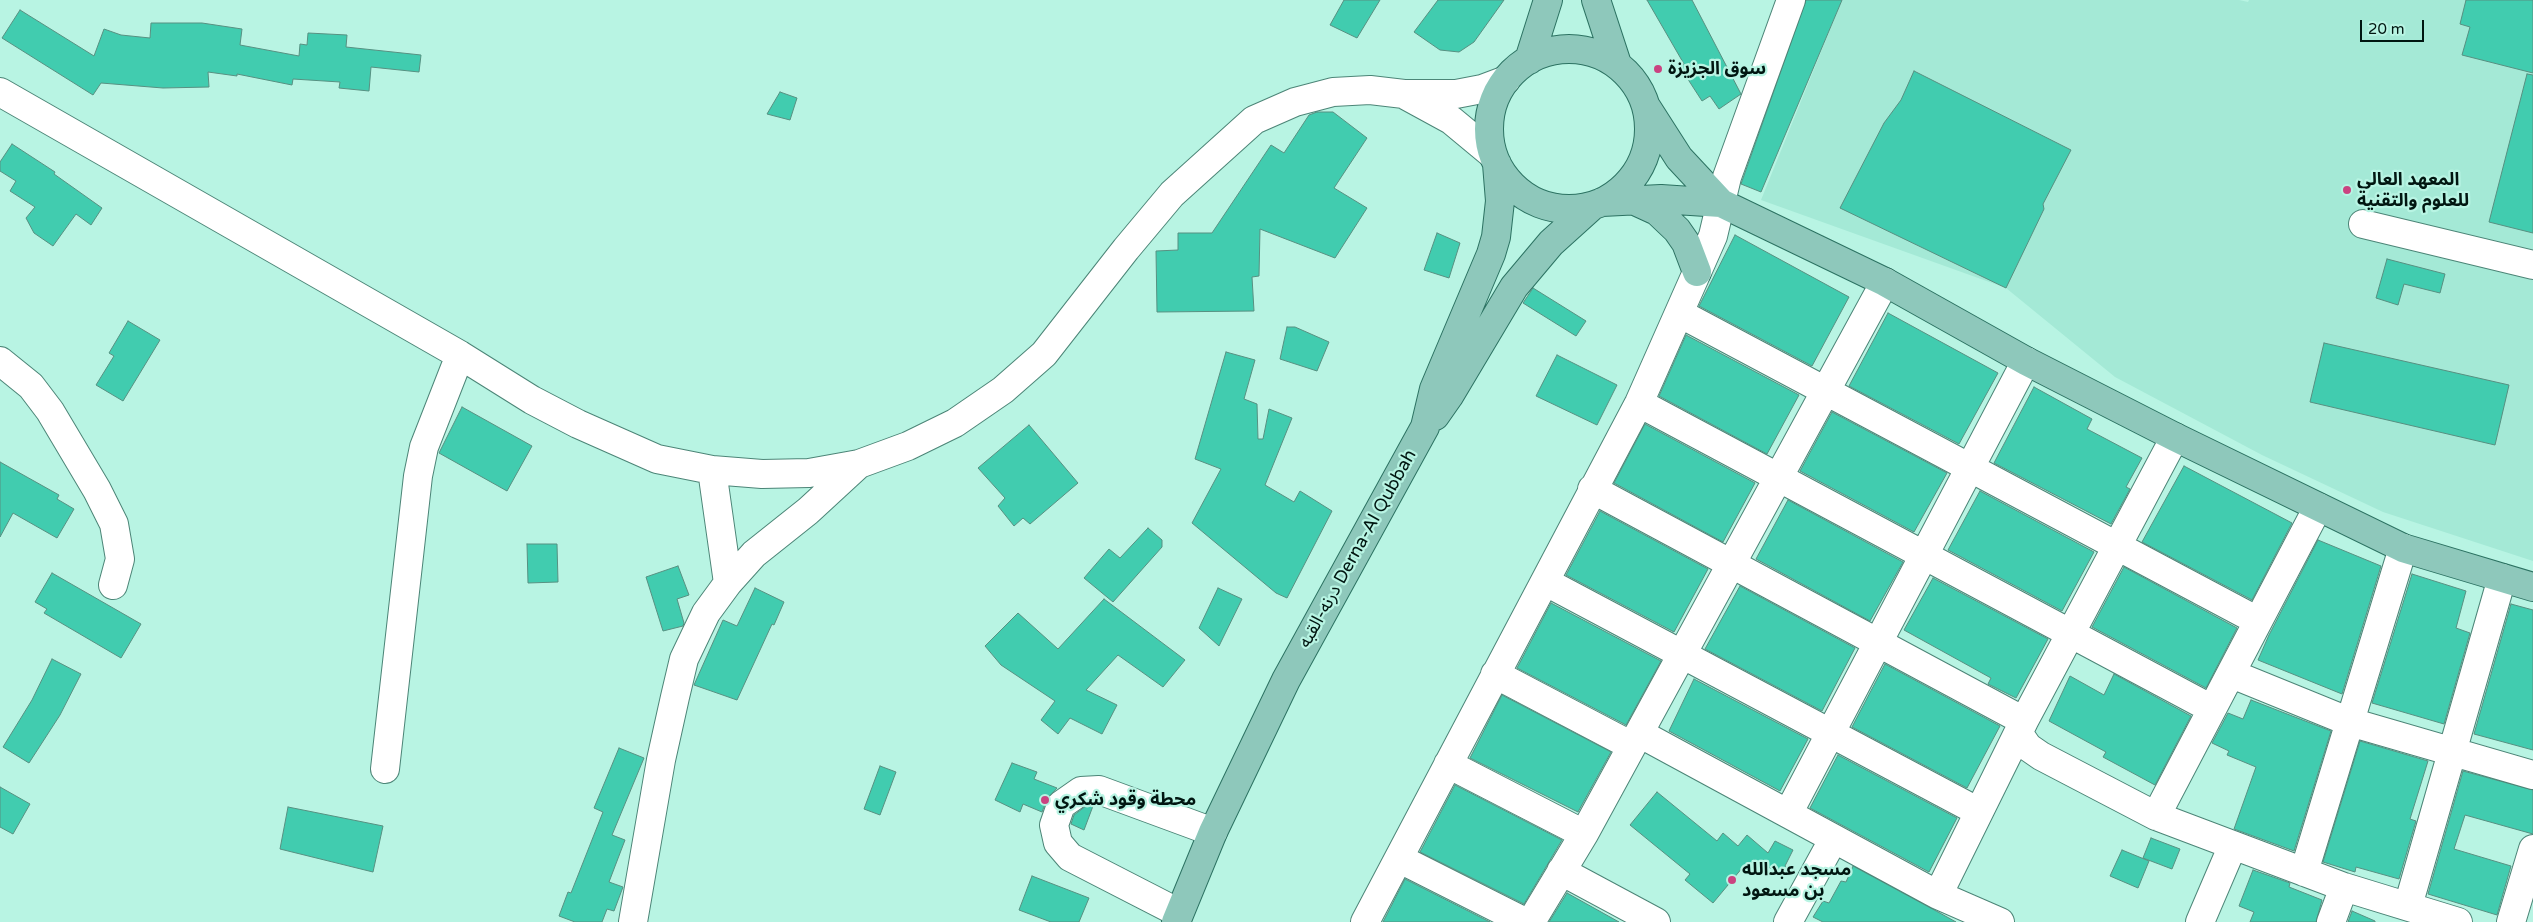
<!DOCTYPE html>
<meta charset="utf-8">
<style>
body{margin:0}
#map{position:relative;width:2533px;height:922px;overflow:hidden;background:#b8f4e3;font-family:"Varela Round",sans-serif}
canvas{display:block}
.scale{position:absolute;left:2360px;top:20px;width:64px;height:22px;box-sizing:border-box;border:2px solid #011611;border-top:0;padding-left:6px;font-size:15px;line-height:18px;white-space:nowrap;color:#011611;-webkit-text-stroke:4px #b8f4e3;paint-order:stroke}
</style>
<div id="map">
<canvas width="2533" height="922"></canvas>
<div class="scale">20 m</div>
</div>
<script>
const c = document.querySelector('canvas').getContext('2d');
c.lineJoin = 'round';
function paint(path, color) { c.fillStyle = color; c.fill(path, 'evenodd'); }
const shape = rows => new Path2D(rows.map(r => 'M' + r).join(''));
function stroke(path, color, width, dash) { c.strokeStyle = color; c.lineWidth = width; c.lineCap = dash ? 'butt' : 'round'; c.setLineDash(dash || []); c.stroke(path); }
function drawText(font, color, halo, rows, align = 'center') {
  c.font = font + ' "Varela Round","Noto Sans Arabic",sans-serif'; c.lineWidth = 4.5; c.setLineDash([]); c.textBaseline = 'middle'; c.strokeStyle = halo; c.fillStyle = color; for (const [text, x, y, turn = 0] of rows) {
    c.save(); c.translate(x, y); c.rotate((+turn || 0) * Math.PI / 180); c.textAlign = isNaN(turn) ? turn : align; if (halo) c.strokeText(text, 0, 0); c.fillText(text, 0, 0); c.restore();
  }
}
const built = shape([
 [1842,0,2239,0,2248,2,2249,0,2533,0,2533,561,2383,512,2262,455,2115,377,2006,288,1761,200]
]);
const building = shape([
 [1344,0,1380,0,1357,38,1330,25,1344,0],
 [1438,0,1504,0,1474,42,1459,52,1440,50,1414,32,1438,0],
 [1647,0,1692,0,1741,94,1719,109,1710,96,1702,101,1680,67,1684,64,1647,0],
 [1806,0,1842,0,1761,192,1741,184,1806,0],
 [2466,0,2533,0,2533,73,2462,55,2470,27,2460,24,2466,0],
 [20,10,94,56,104,29,121,35,150,38,151,23,202,23,242,29,240,45,299,56,300,44,307,45,308,33,347,35,346,47,421,55,419,72,371,67,369,91,339,88,340,82,293,79,292,85,237,74,237,76,208,72,209,87,163,88,101,83,93,95,2,38,20,10],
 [1914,71,2071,150,2043,204,2044,209,2006,288,1840,208,1884,123,1901,100,1914,71],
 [2527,74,2533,75,2533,233,2489,222,2527,74],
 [780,92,797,98,790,120,767,114,780,92],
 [1317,112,1333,112,1367,138,1334,188,1367,208,1335,258,1260,229,1259,276,1252,277,1254,311,1157,312,1156,251,1178,250,1178,233,1212,233,1271,145,1284,153,1309,115,1317,112],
 [12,144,55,172,54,174,102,208,91,225,76,214,53,246,34,233,26,218,35,207,10,191,16,181,0,171,0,162,12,144],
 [1437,233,1460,243,1449,278,1424,270,1437,233],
 [1735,235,1849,297,1812,366,1699,306,1735,235],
 [2387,259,2445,274,2440,293,2404,284,2398,305,2376,298,2387,259],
 [1533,288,1586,321,1576,336,1523,303,1533,288],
 [1888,313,1998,373,1959,444,1849,386,1888,313],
 [128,321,160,340,123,401,96,385,114,356,109,353,128,321],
 [1287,327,1295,327,1329,342,1317,371,1280,359,1287,327],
 [1686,335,1799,395,1767,454,1659,396,1686,335],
 [2324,343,2509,385,2495,445,2310,402,2324,343],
 [1226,352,1255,360,1244,399,1257,404,1258,439,1263,439,1269,409,1292,418,1265,485,1294,502,1300,491,1332,511,1287,598,1276,593,1192,523,1221,469,1195,459,1226,352],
 [1557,355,1617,385,1597,425,1536,396,1557,355],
 [2034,387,2092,419,2087,429,2142,458,2126,487,2130,489,2111,524,1994,463,2034,387],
 [462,407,532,446,507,491,439,453,462,407],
 [1832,412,1947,473,1914,532,1800,471,1832,412],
 [1645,424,1755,483,1723,542,1614,483,1645,424],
 [1029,425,1078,483,1030,524,1023,518,1014,526,998,506,1005,498,978,468,1029,425],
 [0,462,59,495,57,499,74,509,57,538,13,513,0,537,0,462],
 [2184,466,2292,523,2252,600,2142,542,2184,466],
 [1980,491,2094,552,2062,611,1948,550,1980,491],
 [1788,500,1903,562,1870,621,1756,559,1788,500],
 [1600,511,1708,569,1674,632,1566,575,1600,511],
 [1148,528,1162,540,1162,547,1113,602,1084,578,1109,549,1120,558,1148,528],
 [2318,540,2381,566,2342,694,2258,660,2269,635,2318,540],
 [527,544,557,544,558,582,528,583,527,544],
 [678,566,689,595,677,599,684,623,683,626,663,631,646,577,678,566],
 [2124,567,2237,628,2206,688,2092,627,2124,567],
 [52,573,141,624,121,658,44,613,47,609,35,602,52,573],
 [2412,574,2466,591,2456,628,2470,633,2444,724,2372,703,2412,574],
 [1933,578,2048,639,2016,698,1988,684,1991,678,1904,630,1933,578],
 [1740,586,1855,648,1822,711,1705,649,1740,586],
 [755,588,784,602,774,625,772,624,737,700,694,685,723,620,737,626,755,588],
 [1218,588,1242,599,1219,646,1199,628,1218,588],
 [1104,599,1185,660,1163,687,1118,655,1086,690,1117,705,1102,734,1070,718,1058,734,1041,720,1055,701,1001,665,985,646,1018,613,1058,649,1104,599],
 [1551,603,1661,661,1626,725,1517,668,1551,603],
 [2511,604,2533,610,2533,750,2474,734,2511,604],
 [52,659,81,674,60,715,29,763,3,747,32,700,52,659],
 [1885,664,2000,726,1967,788,1852,727,1885,664],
 [2114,674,2191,716,2155,785,2103,757,2106,752,2049,721,2070,676,2104,695,2114,674],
 [1694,679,1808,739,1780,791,1669,731,1694,679],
 [1502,695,1611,752,1578,812,1470,758,1502,695],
 [2251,700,2331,731,2294,851,2234,829,2256,767,2227,755,2229,751,2212,743,2228,713,2243,719,2251,700],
 [2360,741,2428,761,2410,819,2416,821,2399,879,2356,867,2355,872,2323,862,2360,741],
 [619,748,644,758,612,835,625,840,609,882,623,887,614,911,607,909,602,922,575,922,559,916,568,892,571,893,603,812,594,808,619,748],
 [1838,755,1957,818,1929,872,1810,808,1838,755],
 [1012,763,1037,772,1034,779,1057,788,1047,799,1042,812,1023,804,1020,812,995,800,1012,763],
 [880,766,896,772,880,815,864,809,880,766],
 [2463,771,2533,790,2533,834,2465,815,2454,849,2511,866,2497,915,2428,894,2463,771],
 [1455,785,1562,840,1524,904,1420,852,1455,785],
 [0,787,30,804,13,834,0,827,0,787],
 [1657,792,1717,841,1723,833,1738,846,1747,835,1768,853,1775,841,1793,850,1785,866,1788,869,1784,875,1754,860,1746,870,1743,867,1713,903,1685,880,1690,874,1630,825,1657,792],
 [1086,806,1093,806,1084,830,1071,824,1074,815,1086,806],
 [288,807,383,826,373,872,280,849,288,807],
 [2151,838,2180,849,2172,869,2143,858,2151,838],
 [2122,850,2149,861,2138,888,2110,876,2122,850],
 [1853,866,1938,912,1956,922,1823,922,1813,917,1823,901,1829,903,1841,881,1846,882,1853,866],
 [2253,870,2290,883,2289,887,2322,900,2316,922,2250,922,2254,912,2239,906,2253,870],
 [1032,876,1089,898,1079,922,1051,922,1019,910,1032,876],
 [1405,879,1490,922,1383,922,1405,879],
 [1567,893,1619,922,1549,922,1567,893],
 [2352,911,2375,921,2375,922,2348,922,2352,911]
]);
const minor = shape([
 [0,92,460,355,532,400,578,424,657,459,712,470,762,474,809,473,859,464,908,446,955,423,1003,390,1044,354,1126,249,1172,194,1254,120,1295,102,1333,92,1370,90,1404,94,1456,94,1482,89,1506,80],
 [1407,96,1451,120,1492,154],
 [2363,224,2533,265],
 [1679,313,2258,621],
 [0,361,31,386,50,411,97,490,114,524,120,559,113,585],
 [1639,403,2212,709],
 [712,470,728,583],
 [1592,489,2024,721],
 [1546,582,1979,812],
 [1495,674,1632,746],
 [2232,674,2350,722,2533,775],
 [1639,733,1938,895,2000,922],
 [2019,734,2028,747,2041,756,2156,816,2344,887,2458,922],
 [1448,764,1584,834],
 [385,769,418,476,424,447,460,355],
 [1789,812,2026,361],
 [2156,816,2318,507],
 [1400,859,1525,922],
 [1561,871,1656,922],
 [2304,872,2403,548],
 [1938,895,2024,721,2175,437],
 [2408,906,2502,578],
 [1179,913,1070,857,1058,843,1054,825,1061,805,1081,791,1099,790,1213,832],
 [633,922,661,760,675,697,684,659,706,613,728,583,754,554,808,511,859,464],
 [1365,922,1639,403,1713,236,1727,177,1791,0],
 [1531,922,1584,834,1885,282],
 [1788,922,1833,840],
 [2200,922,2233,845],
 [2331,922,2344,887],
 [2511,922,2533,849]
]);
const major = shape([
 [1596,0,1617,64],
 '1489 129a80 80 0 1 1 160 0a80 80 0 1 1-160 0Z',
 [1529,60,1548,0],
 [1647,108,1679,158,1721,203,1885,282,2026,361,2175,437,2403,548,2533,587],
 [1633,200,1657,211,1677,230,1686,243,1697,272],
 [1602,202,1661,199,1721,203],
 [1435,416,1449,396,1514,287,1551,243,1592,206],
 [1176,922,1213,832,1286,680,1425,427,1434,389,1491,254,1496,237,1500,201,1497,164]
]);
const markers = [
 [1658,69,5,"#ca4381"],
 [2347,190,5,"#ca4381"],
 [1045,800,5,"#ca4381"],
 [1732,880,5,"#ca4381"]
];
const poiNames = [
 ["سوق الجزيزة",1668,69],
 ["المعهد العالي",2357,180],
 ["للعلوم والتقنية",2357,201],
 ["محطة وقود شكري",1055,800],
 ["مسجد عبدالله",1742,870],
 ["بن مسعود",1742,891]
];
const streetNames = [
 ["درنه-القبه Derna-Al Qubbah",1358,549,-61]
];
paint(built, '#a4e9d6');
paint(building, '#41ccaf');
stroke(building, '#579081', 1);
stroke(minor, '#4c8577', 30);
stroke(major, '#2c7262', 30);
stroke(minor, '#fff', 28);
stroke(major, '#8ec8bb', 28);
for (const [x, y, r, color] of markers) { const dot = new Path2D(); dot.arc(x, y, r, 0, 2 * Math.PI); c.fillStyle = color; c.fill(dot); stroke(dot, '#b8f4e3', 2); }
drawText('bold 18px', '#011611', '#b8f4e3', poiNames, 'left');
drawText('18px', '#011611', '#b8f4e3', streetNames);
</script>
